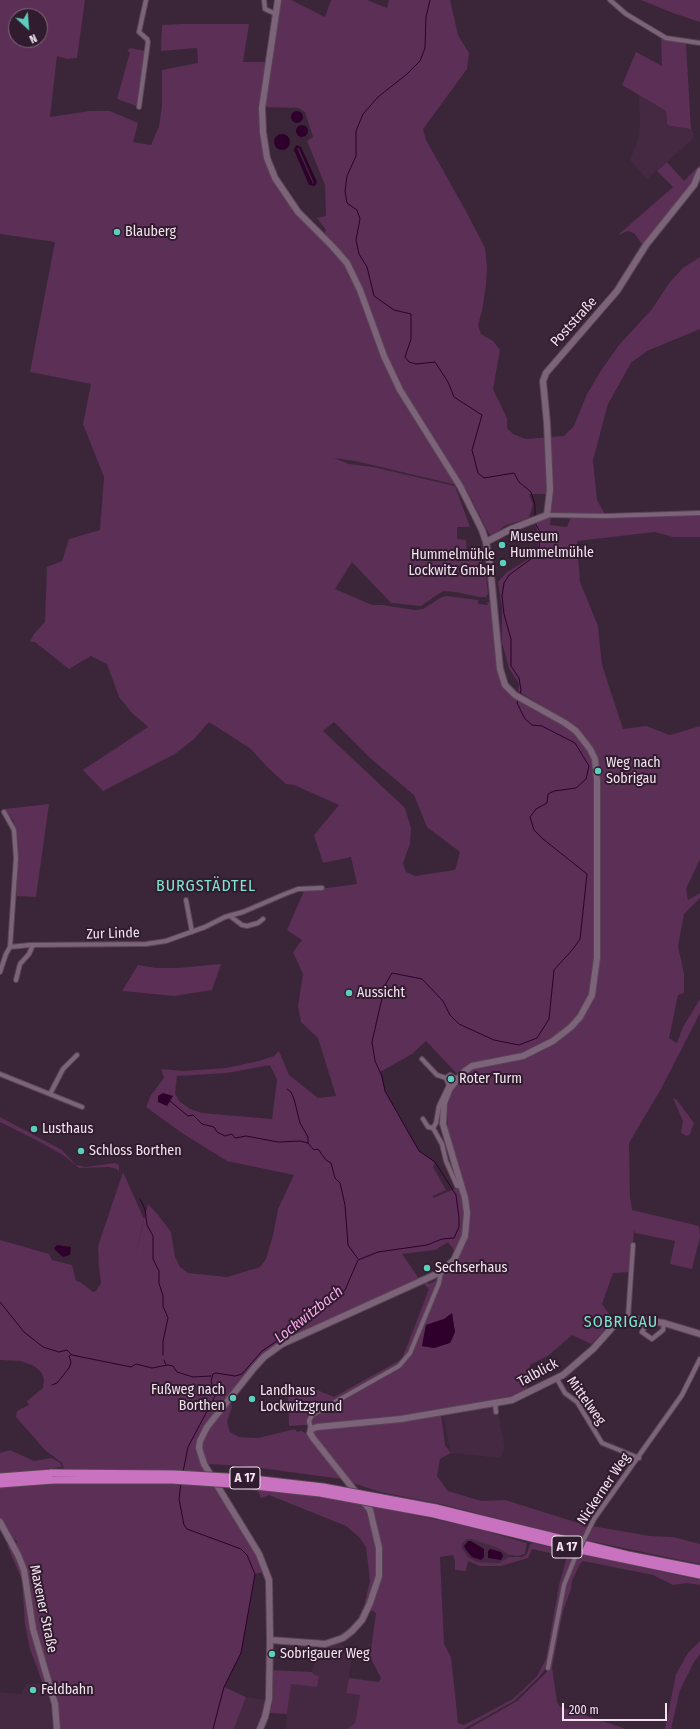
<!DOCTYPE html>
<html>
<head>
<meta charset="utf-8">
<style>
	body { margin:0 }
	#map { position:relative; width:700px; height:1729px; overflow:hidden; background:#3b2538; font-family:"Fira Sans Condensed",sans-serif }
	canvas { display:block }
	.north { position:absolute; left:8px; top:8px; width:40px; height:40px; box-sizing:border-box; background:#311b2e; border:1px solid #7e6b7b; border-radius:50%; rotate:154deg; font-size:11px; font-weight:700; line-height:16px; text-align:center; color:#f2e3ef }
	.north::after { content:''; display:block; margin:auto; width:14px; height:18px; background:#5bcebc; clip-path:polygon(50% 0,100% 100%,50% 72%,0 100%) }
	.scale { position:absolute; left:562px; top:1703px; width:105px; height:18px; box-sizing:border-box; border:2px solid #f2e3ef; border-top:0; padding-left:5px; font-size:12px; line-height:14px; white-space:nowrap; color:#f2e3ef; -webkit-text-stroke:3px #311b2e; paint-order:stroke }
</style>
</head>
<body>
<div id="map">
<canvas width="700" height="1729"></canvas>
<div class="north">N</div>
<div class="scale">200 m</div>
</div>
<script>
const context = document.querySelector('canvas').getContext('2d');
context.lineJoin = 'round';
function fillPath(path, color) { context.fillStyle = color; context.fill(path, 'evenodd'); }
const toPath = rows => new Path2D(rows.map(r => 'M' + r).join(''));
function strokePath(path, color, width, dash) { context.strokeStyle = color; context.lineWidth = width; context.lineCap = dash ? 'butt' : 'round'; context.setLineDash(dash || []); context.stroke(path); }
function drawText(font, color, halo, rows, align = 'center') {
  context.font = font + ' "Fira Sans Condensed",sans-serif'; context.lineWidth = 4; context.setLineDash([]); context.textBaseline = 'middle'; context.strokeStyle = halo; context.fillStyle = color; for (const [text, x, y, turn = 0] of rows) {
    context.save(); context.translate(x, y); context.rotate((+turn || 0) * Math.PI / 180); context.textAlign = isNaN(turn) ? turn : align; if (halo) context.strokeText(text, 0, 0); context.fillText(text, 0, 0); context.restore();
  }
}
fillPath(toPath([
	[639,95,666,111,667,124,670,126,691,129,694,134,693,139,647,179,630,160,639,136,640,121],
	[497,1406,505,1449,500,1458,451,1453,443,1416],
	[467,1539,471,1539,498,1548,509,1555,509,1557,499,1563,477,1562,468,1557,462,1548,462,1544],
	[339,1641,342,1645,353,1651,346,1693,360,1695,355,1723,347,1729,285,1729,291,1683,317,1687,312,1672,317,1646,326,1647],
	[48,1683,52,1699,50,1706,54,1707,56,1729,0,1729,0,1692,21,1694,26,1684],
	[246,1697,266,1700,263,1717,256,1729,234,1729]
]), '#452942');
fillPath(toPath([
	[0,0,85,0,77,58,67,59,57,56,50,117,90,111,110,111,138,123,133,142,151,145,159,126,162,107,162,70,198,63,197,48,161,51,162,25,181,24,249,24,243,62,268,62,260,113,260,130,264,158,274,179,286,199,297,214,323,237,326,230,317,218,326,216,325,185,307,141,313,137,305,112,298,108,265,107,281,0,291,0,325,17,331,0,367,0,387,8,389,0,450,0,458,35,469,53,467,69,423,129,426,140,467,213,485,248,487,267,486,285,482,311,478,325,481,334,493,341,500,350,493,389,507,418,507,428,513,434,526,439,564,436,574,426,587,394,602,369,619,345,652,309,670,282,683,268,700,257,700,329,647,351,631,363,608,404,593,460,597,500,606,516,700,513,700,537,673,537,655,532,577,541,580,582,598,626,602,665,623,729,646,726,670,735,700,726,700,859,686,889,688,900,700,893,700,898,684,914,678,946,684,974,684,993,678,995,669,1038,677,1043,683,1027,700,999,700,1013,661,1089,629,1143,630,1196,632,1210,699,1226,700,1237,692,1269,670,1264,675,1241,635,1233,634,1230,631,1272,613,1273,602,1304,614,1321,591,1344,572,1335,549,1355,530,1365,529,1382,525,1392,510,1397,385,1420,289,1426,288,1392,296,1388,312,1388,334,1397,402,1359,429,1289,423,1283,427,1282,429,1284,435,1281,438,1276,440,1276,440,1280,444,1273,456,1262,467,1237,470,1212,462,1181,448,1137,447,1107,452,1090,461,1078,426,1041,412,1054,380,1072,385,1091,419,1151,435,1162,433,1167,446,1190,433,1196,433,1198,459,1187,464,1201,465,1227,456,1253,448,1242,435,1250,402,1254,420,1280,280,1342,263,1356,208,1423,198,1440,197,1448,202,1463,251,1544,264,1572,255,1574,241,1653,224,1687,246,1697,234,1729,58,1729,59,1708,38,1640,26,1569,16,1544,17,1541,13,1539,0,1518,0,1488,53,1483,54,1484,67,1483,69,1485,62,1463,45,1450,16,1417,17,1411,29,1405,27,1401,43,1388,44,1379,41,1372,34,1366,21,1361,0,1360,0,1240,49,1254,52,1260,72,1265,76,1281,80,1282,93,1292,96,1291,101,1283,99,1268,98,1246,123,1172,144,1219,135,1257,148,1204,159,1216,171,1232,175,1257,180,1267,188,1273,227,1277,260,1267,266,1259,273,1235,278,1209,294,1175,227,1161,182,1133,146,1107,151,1095,164,1078,161,1069,183,1071,226,1068,259,1061,274,1056,279,1051,289,1075,318,1098,336,1096,318,1038,301,1022,298,1006,303,974,293,952,302,940,287,930,304,891,357,884,351,857,323,863,314,835,339,805,294,785,286,784,267,767,251,749,209,722,194,739,175,754,103,791,83,770,148,727,132,713,119,697,107,664,91,656,69,669,35,642,30,642,34,634,45,622,47,567,62,561,69,539,100,530,104,477,83,424,91,384,30,372,55,242,0,234],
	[16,16,40,16,40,40,16,40],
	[384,353,407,397,466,489,489,534,493,536,504,526,529,518,533,504,529,494,549,494,547,515,572,515,567,527,550,525,551,517,534,523,537,530,538,548,530,558,507,572,498,582,502,607,502,643,509,668,519,684,518,691,572,725,584,736,597,757,592,757,584,744,563,724,515,697,503,685,498,672,491,603,487,602,488,605,478,604,478,600,446,596,440,598,423,609,415,610,382,605,372,605,335,589,352,562,391,603,421,606,443,591,455,592,479,597,486,597,488,594,486,574,480,556,467,557,466,540,457,539,457,527,470,527,455,486,373,467,349,464,334,458,355,461,457,485,408,410,383,358],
	[334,722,371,759,414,795,427,827,460,852,455,870,415,876,406,872,403,863,410,844,411,828,405,808,323,731],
	[270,1065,277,1080,272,1119,202,1113,190,1109,179,1101,175,1093,177,1076,227,1073],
	[452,1314,455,1332,451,1342,434,1348,422,1346,426,1325,444,1319],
	[641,0,700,0,700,22,673,13],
	[661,38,686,44,691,129,670,126,667,124,666,111,622,85,636,52,662,66],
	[130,48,146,51,139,107,117,99,130,52,127,51],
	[667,162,684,181,700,165,700,171,694,185,639,257,642,244,634,233,628,231,618,235,673,187,657,171],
	[49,804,36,897,17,896,16,830,13,820,4,809],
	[221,964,212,990,174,996,122,991,138,965,156,968,178,968],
	[673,1098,676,1099,694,1123,690,1134,687,1136,681,1133,683,1121],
	[0,1117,62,1150,76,1165,86,1167,115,1163,119,1165,119,1172,117,1169,109,1167,79,1168,63,1155,38,1141,0,1122],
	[229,1402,232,1406,227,1422,230,1432,239,1437,258,1438,295,1429,297,1432,301,1431,308,1434,342,1479,245,1466,207,1464,201,1449,201,1443,208,1428],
	[441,1414,445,1445,451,1453,440,1459,437,1476,448,1491,481,1501,505,1500,588,1526,581,1540,441,1504,380,1492,347,1481,312,1433,314,1430,340,1426,388,1423],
	[10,1450,34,1461,52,1458,60,1463,62,1467,0,1474,0,1453],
	[255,1485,366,1502,376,1507,467,1526,527,1543,525,1554,518,1556,509,1555,498,1548,471,1539,467,1539,462,1544,462,1548,468,1557,477,1562,499,1563,509,1557,522,1557,527,1554,530,1544,533,1543,575,1553,565,1578,546,1668,539,1677,514,1701,464,1729,347,1729,355,1723,360,1695,346,1693,349,1678,379,1682,381,1678,370,1657,376,1613,367,1608,362,1619,342,1636,341,1633,345,1632,358,1619,364,1606,370,1581,366,1547,360,1538,346,1526,269,1495,261,1498],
	[532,1549,567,1557,559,1585,546,1659,537,1676,513,1699,464,1725,458,1723,451,1657,444,1644,440,1557,453,1555,455,1561,455,1570,466,1571,468,1561,480,1566,501,1566,528,1558],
	[592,1526,650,1536,673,1537,700,1544,700,1564,585,1540],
	[7,1545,11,1545,22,1570,48,1683,43,1684,30,1649,25,1625,22,1580],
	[579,1554,700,1580,700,1585,686,1583,673,1585,653,1575,583,1561,580,1564,572,1581,571,1589,563,1611,552,1667,557,1702,560,1707,626,1729,468,1729,517,1701,547,1672,567,1579],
	[700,1641,700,1654,694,1662,680,1690,671,1729,665,1729,676,1674,688,1653],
	[271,1670,312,1672,314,1675,319,1676,317,1687,291,1684,287,1714,269,1713,272,1706]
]), '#5b2f56');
fillPath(toPath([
	'291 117a6 6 0 1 1 12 0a6 6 0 1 1-12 0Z',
	'296 131a6 6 0 1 1 12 0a6 6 0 1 1-12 0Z',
	'274 142a8 8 0 1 1 16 0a8 8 0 1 1-16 0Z',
	[296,145,301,147,317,182,315,186,309,185,294,150],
	[297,148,299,148,314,183,313,184],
	[163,1093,173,1096,167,1106,158,1102,158,1096],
	[57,1245,71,1247,70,1255,63,1257,55,1250,54,1248],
	[452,1313,455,1332,450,1343,434,1348,422,1346,426,1325,444,1319],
	[468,1541,471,1541,484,1549,484,1557,481,1560,472,1557,466,1550,464,1546],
	[490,1549,501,1552,503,1556,501,1560,488,1558,488,1551]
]), '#2f002c');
strokePath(toPath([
	[430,0,426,17,425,48,420,61,407,74,378,97,363,114,356,131,356,156,347,176,345,191,347,203,357,210,360,219,356,240,359,254,367,267,374,296,394,310,411,314,411,339,405,357,409,362,416,364,435,362,448,382,454,397,482,415,472,450,478,473,484,478,514,473,519,482,531,492,535,505,535,516],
	[520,695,521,690,519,678,511,666,511,639,504,614,502,596,504,583,509,575,531,559,539,550,540,532,535,523],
	[287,1089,291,1092,294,1099,300,1123,308,1137,308,1143],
	[170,1101,188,1116,193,1115,202,1124,214,1127,217,1132,225,1136,232,1134,235,1138,246,1136,278,1142,300,1141,308,1143,314,1150,318,1149,326,1160,331,1163,335,1178,340,1183,345,1205,348,1245,358,1259],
	[140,1199,145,1209,147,1225,153,1236,153,1259,159,1271,159,1283,163,1296,163,1306,168,1318,163,1341,163,1355],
	[0,1302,24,1332,43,1347,59,1352,67,1350,72,1355,131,1367,136,1364,152,1368,168,1365,173,1366,177,1372,193,1377,211,1376],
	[164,1360,166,1365],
	[52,1385,57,1383,69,1368,71,1362,69,1356,71,1355],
	[183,1472,188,1447,215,1396,211,1381,213,1374,216,1373,235,1376,242,1374,262,1351,301,1325,345,1290,358,1260,378,1252,427,1245,442,1239,454,1238,459,1227,459,1218,456,1195,435,1162,419,1151,385,1091,382,1076,375,1061,372,1042,385,985,392,973,422,979,443,1001,450,1015,459,1024,494,1040,519,1045,537,1038,549,1019,554,970,573,949,580,939,587,874,543,839,534,830,530,817,536,809,547,803,548,794,554,791,576,788,586,779,589,766,575,743,542,726,532,725,525,719,517,703,518,700],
	[181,1483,179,1499,184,1525,187,1529,241,1549,247,1555,255,1574,241,1653,224,1687,213,1729]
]), '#2f002c', 1);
const street = toPath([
	[264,0,265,9,276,14],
	[610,0,626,14,666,38,700,43],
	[139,107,148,42,147,39,139,32,146,0],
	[547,515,606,516,700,513],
	[186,900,192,932],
	[230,916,242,925,247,926,258,923,263,919],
	[10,947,30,945,146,944,166,941,205,927,225,917,243,912,285,894,298,889,322,888],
	[0,972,6,954,10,947,16,858,14,830,4,812],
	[16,980,20,964,29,954,33,945],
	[422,1059,437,1075,446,1078],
	[0,1074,82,1107],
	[457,1079,450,1075,446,1078,449,1085,439,1106,436,1123,433,1128,442,1144,446,1161,457,1186,461,1185],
	[50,1094,63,1069,77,1055],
	[423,1119,428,1127,433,1128],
	[628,1318,633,1245],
	[648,1321,642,1332,652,1339,663,1330,664,1323],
	[557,1379,565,1393,577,1402,602,1443,639,1458],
	[495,1402,496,1412],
	[311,1429,309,1421,312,1415,399,1366,410,1353,439,1283,441,1272],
	[588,1531,594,1519,682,1395,700,1359],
	[548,1668,564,1585,574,1560]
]);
const secondary = toPath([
	[486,542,511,529,547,515,550,490,547,423,543,381,546,373,617,291,646,245,694,185,700,171],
	[0,1522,18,1555,24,1570,33,1629,55,1704,57,1729],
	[270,1640,325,1644,343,1638,352,1631,362,1620,370,1603,379,1576,379,1548,370,1510,313,1438,310,1433,311,1429,317,1427,401,1419,512,1400,563,1375,593,1349,618,1321,628,1318,664,1323,700,1334],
	[260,1729,265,1717,269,1699,270,1640,269,1580,259,1554,204,1464,199,1448,200,1441,207,1427,254,1368,264,1357,282,1344,441,1272,454,1260,465,1236,467,1213,465,1198,443,1124,444,1103,450,1088,465,1071,472,1066,523,1056,553,1041,571,1027,580,1017,592,995,597,958,597,780,595,759,590,749,576,731,565,723,515,695,505,685,500,669,490,565,486,542,482,530,460,486,400,390,384,356,360,290,347,263,332,246,298,212,275,178,267,158,263,132,262,108,278,0]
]);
const highway = toPath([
	[0,1477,52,1473],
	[0,1484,53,1480],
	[436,1508,628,1555,700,1569],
	[434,1514,585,1551,700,1575]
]);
strokePath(street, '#584555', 6);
strokePath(secondary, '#584555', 8);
strokePath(highway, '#584555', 9);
strokePath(street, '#7d6379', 4);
strokePath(secondary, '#7d6379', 6);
strokePath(highway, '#c972bf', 7);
const streetBridge = toPath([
	[574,1560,588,1531]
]);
const highwayBridge = toPath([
	[52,1473,174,1474,244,1478,323,1487,436,1508],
	[53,1480,172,1480,246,1485,320,1493,434,1514]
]);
strokePath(streetBridge, '#584555', 6, []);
strokePath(highwayBridge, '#584555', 9, []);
strokePath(streetBridge, '#7d6379', 4);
strokePath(highwayBridge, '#c972bf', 7);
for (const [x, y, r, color] of [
	[117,232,4,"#5bcebc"],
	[502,545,4,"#5bcebc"],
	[503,563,4,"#5bcebc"],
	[598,771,4,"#5bcebc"],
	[349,993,4,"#5bcebc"],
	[451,1079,4,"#5bcebc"],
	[34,1129,4,"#5bcebc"],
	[81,1151,4,"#5bcebc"],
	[427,1268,4,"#5bcebc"],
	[233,1398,4,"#5bcebc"],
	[252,1399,4,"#5bcebc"],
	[272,1654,4,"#5bcebc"],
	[33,1690,4,"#5bcebc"]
]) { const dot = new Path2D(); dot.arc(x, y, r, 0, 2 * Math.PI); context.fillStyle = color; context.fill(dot); strokePath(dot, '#311b2e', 1.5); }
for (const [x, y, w] of [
	[245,1478,30],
	[567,1547,30]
]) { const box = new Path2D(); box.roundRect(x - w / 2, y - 11, w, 22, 3); context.fillStyle = '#311b2e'; context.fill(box); strokePath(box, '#f2e3ef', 1); }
drawText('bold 13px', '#f2e3ef', null, [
	["A 17",245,1478],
	["A 17",567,1547]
]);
drawText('14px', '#f2e3ef', '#311b2e', [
	["Blauberg",125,232],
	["Museum",510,537],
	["Hummelmühle",510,553],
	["Hummelmühle",495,555,"right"],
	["Lockwitz GmbH",495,571,"right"],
	["Weg nach",606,763],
	["Sobrigau",606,779],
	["Aussicht",357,993],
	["Roter Turm",459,1079],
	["Lusthaus",42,1129],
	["Schloss Borthen",89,1151],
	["Sechserhaus",435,1268],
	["Fußweg nach",225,1390,"right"],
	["Borthen",225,1406,"right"],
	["Landhaus",260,1391],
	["Lockwitzgrund",260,1407],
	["Sobrigauer Weg",280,1654],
	["Feldbahn",41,1690]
], 'left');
drawText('14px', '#f2e3ef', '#311b2e', [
	["Poststraße",574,322,-48],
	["Zur Linde",113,934,-2],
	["Talblick",538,1373,-28],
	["Mittelweg",586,1401,54],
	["Nickerner Weg",604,1489,-56],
	["Maxener Straße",43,1609,78]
]);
drawText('italic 15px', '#f6a8eb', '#311b2e', [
	["Lockwitzbach",309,1315,-38]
]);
context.letterSpacing = '1px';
drawText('16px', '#7de4d2', '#311b2e', [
	["BURGSTÄDTEL",206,887],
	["SOBRIGAU",621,1323]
]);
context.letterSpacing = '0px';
</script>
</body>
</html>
